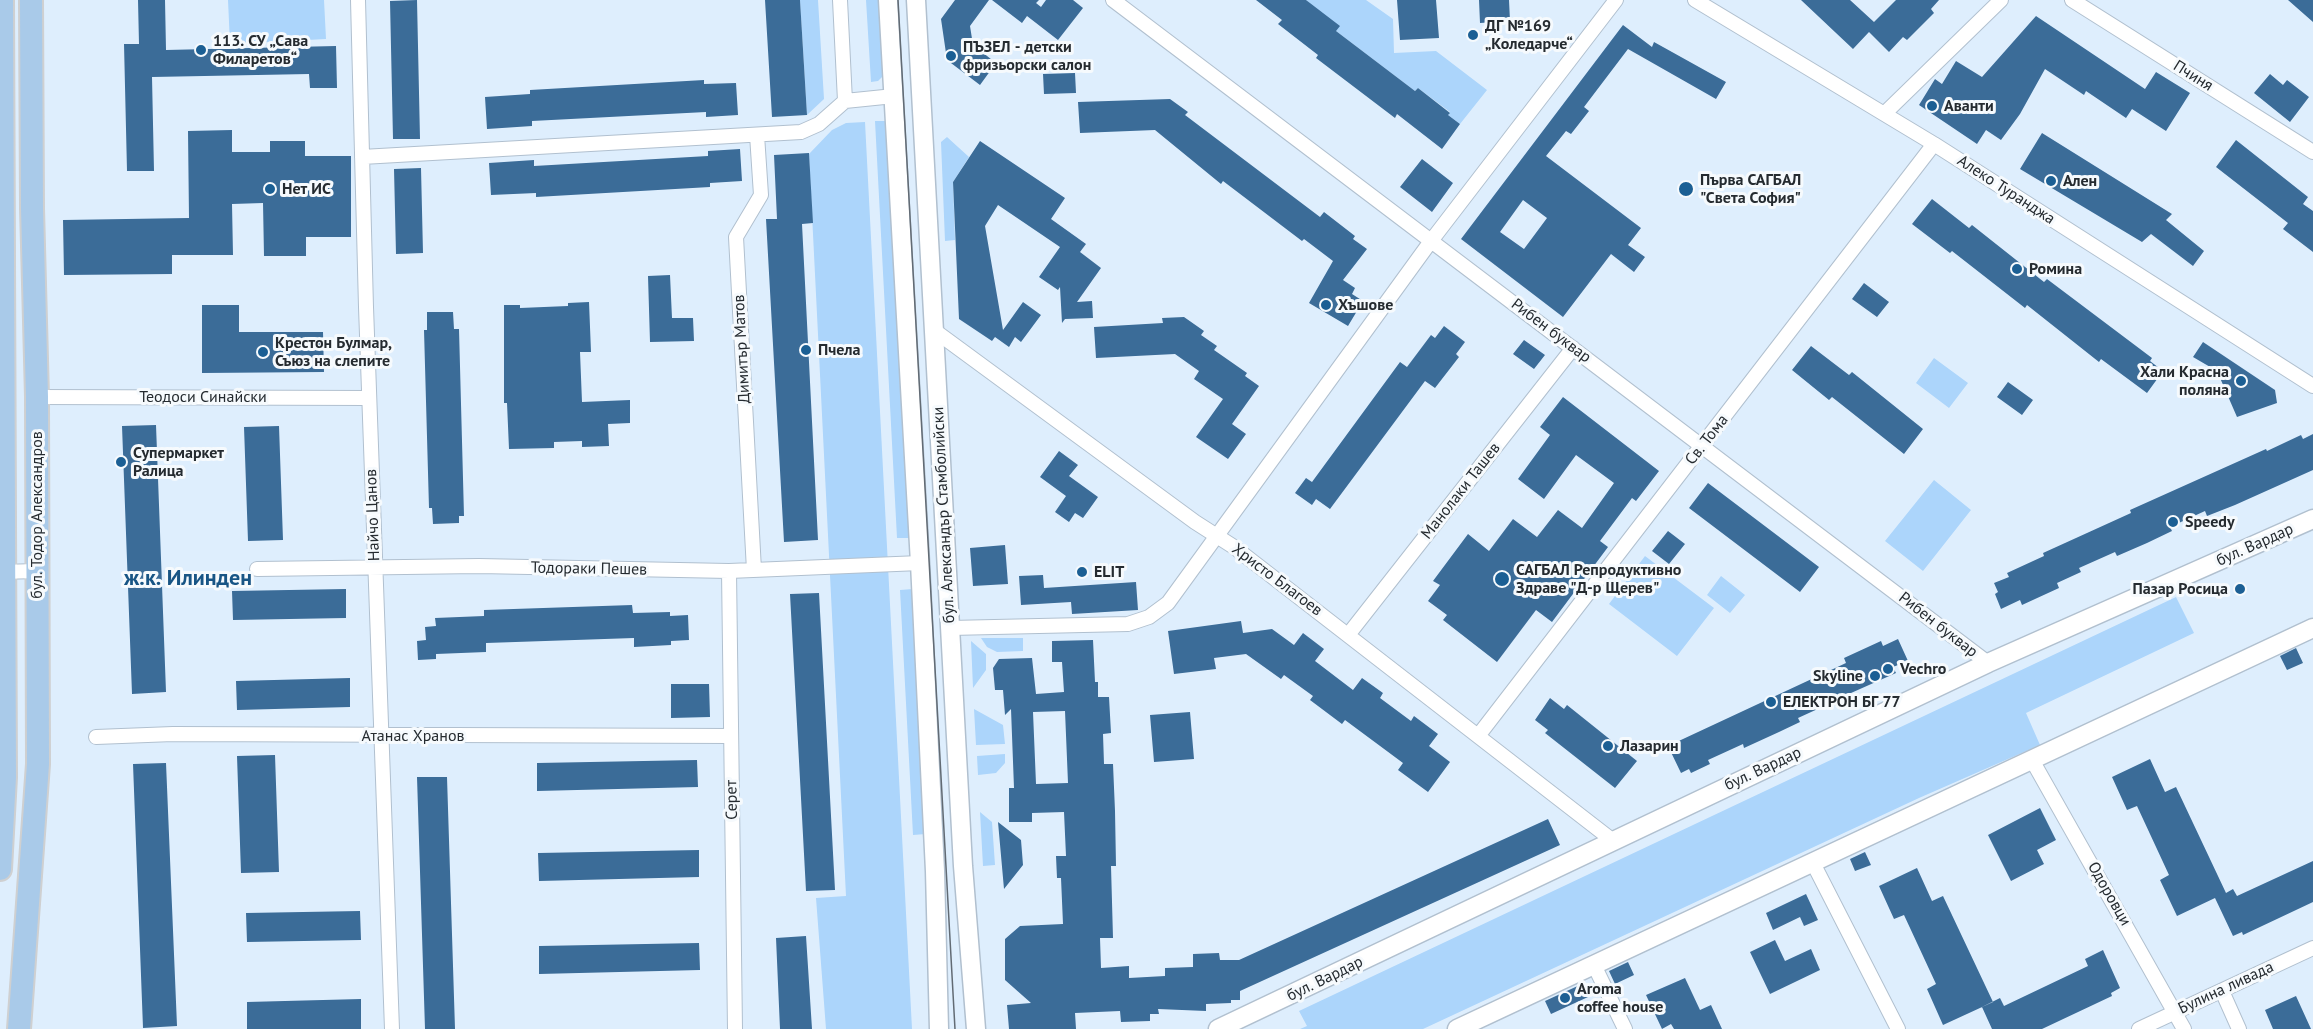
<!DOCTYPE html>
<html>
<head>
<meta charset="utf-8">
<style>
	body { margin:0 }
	canvas { display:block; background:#deeefd }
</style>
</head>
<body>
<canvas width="2313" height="1029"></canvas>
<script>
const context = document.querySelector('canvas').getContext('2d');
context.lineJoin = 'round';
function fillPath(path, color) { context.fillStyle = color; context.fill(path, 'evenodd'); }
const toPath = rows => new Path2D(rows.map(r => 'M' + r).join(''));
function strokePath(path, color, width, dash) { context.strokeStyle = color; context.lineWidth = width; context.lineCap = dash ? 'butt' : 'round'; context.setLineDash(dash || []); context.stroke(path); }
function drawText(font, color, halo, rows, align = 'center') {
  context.font = font + ' "PT Sans",sans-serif'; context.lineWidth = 6; context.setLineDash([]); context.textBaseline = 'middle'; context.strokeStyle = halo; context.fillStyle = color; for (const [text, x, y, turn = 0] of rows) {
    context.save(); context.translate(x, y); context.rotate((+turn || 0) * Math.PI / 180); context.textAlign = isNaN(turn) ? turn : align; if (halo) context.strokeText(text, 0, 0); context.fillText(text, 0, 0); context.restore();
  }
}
fillPath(toPath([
	[228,0,324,0,326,39,230,44],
	[800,0,818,0,824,99,807,115],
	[866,0,880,0,884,75,878,81,871,82],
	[1306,0,1366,0,1393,19,1394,53,1436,51,1487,90,1460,124,1448,115,1450,112,1418,88,1415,91,1336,31],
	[875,121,889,121,910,538,897,538],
	[865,122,912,1029,826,1029,816,898,846,896,809,154,832,130,846,123],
	[947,137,969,157,953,182,955,240,945,241,941,142],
	[1934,358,1968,383,1949,408,1916,383],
	[1934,480,1971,510,1923,571,1885,541],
	[1645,556,1714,608,1677,656,1609,604],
	[1721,576,1745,595,1730,613,1707,595],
	[913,589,926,834,913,835,900,590],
	[2176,597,2194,633,2026,713,2040,745,1919,798,1423,1029,1300,1029,1307,1026,1299,1011],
	[981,638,1023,638,1023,651,997,652,987,647],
	[971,641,986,654,986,670,973,688],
	[974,709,1003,725,1005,744,976,745],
	[1005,754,1005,763,996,773,978,775,977,756],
	[980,812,992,822,995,865,983,866]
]), '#acd5fb');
fillPath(toPath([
	[138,0,165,0,166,50,336,46,337,88,310,88,309,74,152,77,154,171,127,171,124,44,139,44],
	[417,0,420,139,393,139,390,1],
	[765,0,800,0,807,115,772,117],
	[955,0,989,0,970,26,973,45,996,63,980,85,947,60,941,19],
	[992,0,1039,0,1036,3,1041,7,1046,0,1073,0,1083,8,1058,40,1027,16,1022,23],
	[1256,0,1306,0,1340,26,1336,31,1415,91,1418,88,1450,113,1448,115,1460,124,1442,149,1397,114,1395,118,1316,58,1318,55,1278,24,1282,20],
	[1397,0,1436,0,1439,38,1400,40],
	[1479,0,1509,0,1510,21,1480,23],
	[1801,0,1850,0,1874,22,1896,0,1939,0,1931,9,1934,13,1907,40,1903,37,1889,52,1869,32,1853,49],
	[2288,0,2313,0,2313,22],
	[2036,16,2145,89,2156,72,2190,93,2166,131,2132,109,2126,118,2086,91,2084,95,2045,69,2020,114,2001,140,1986,130,1977,144,1919,105,1935,79,1942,84,1956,61,1982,77],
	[1623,25,1652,47,1654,42,1726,82,1716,99,1628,49,1584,107,1589,111,1571,134,1566,131,1546,156,1641,228,1628,245,1645,257,1634,272,1611,254,1563,317,1461,239],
	[1523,200,1547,218,1524,249,1500,232],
	[1075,73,1076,93,1044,94,1043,74],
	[2270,74,2283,85,2287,80,2309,97,2290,122,2254,93],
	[704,80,704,84,736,83,738,115,706,117,706,112,532,121,532,126,487,129,485,97,530,94,530,90],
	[1170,99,1188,112,1185,115,1320,217,1324,212,1355,236,1353,239,1367,249,1343,280,1355,288,1352,294,1363,301,1348,326,1309,303,1333,261,1304,239,1302,241,1223,181,1221,184,1155,130,1080,133,1078,102],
	[232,130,232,152,270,152,270,141,305,141,305,156,351,156,351,237,306,237,306,256,264,256,263,203,232,204,233,255,172,255,172,274,64,275,63,220,189,218,188,131],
	[2042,133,2172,214,2166,220,2204,251,2193,266,2151,234,2142,242,2020,169],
	[2236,140,2308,197,2303,204,2313,211,2313,252,2283,229,2288,223,2216,167],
	[980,141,1065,198,1051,219,1086,244,1080,252,1101,268,1077,302,1092,301,1093,318,1065,319,1062,323,1060,287,1058,290,1039,277,1060,247,998,205,985,226,1003,330,1023,302,1041,315,1021,342,1015,337,1009,347,995,337,992,341,959,319,953,182],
	[740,149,742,181,710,183,710,187,536,197,536,193,491,195,489,163,534,160,534,166,708,156,708,151],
	[809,153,813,223,802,224,818,540,784,542,766,219,777,219,774,155],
	[1422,159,1453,183,1432,212,1400,187],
	[421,168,423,253,396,254,394,169],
	[1932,199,1969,228,1972,225,2044,282,2047,279,2152,358,2150,361,2163,371,2147,393,2101,359,2099,362,2027,305,2025,308,1952,251,1950,253,1912,224],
	[670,275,672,318,693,318,694,341,650,342,648,276],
	[1864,283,1889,302,1877,317,1852,299],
	[589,302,591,352,580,352,582,402,630,400,630,423,608,424,609,446,582,447,582,441,554,442,554,448,509,449,507,403,504,403,504,305,520,305,520,308,568,306,568,303],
	[202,305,239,305,239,332,323,332,324,372,202,373],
	[427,312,453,312,454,329,459,329,464,516,459,516,459,523,433,524,432,508,429,508,424,330,427,330],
	[1184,317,1204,331,1201,335,1217,346,1214,350,1247,373,1245,376,1259,386,1232,424,1246,434,1228,459,1196,437,1223,399,1194,379,1199,371,1175,354,1096,358,1094,327,1163,323,1162,318],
	[1444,326,1465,342,1456,354,1459,357,1435,388,1425,381,1330,509,1316,499,1312,505,1295,493,1306,478,1312,482,1400,362,1407,367,1431,335,1435,338],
	[1524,340,1545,355,1534,369,1513,354],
	[2203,342,2275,390,2277,403,2237,417,2217,371,2193,357],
	[1811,346,1849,375,1852,372,1923,429,1904,454,1832,397,1829,400,1792,370],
	[2008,382,2033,400,2022,415,1997,397],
	[1563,397,1659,471,1636,501,1632,498,1600,541,1608,547,1552,622,1536,610,1497,662,1443,620,1447,615,1428,601,1440,585,1433,581,1468,534,1489,551,1513,519,1537,537,1558,510,1582,528,1614,483,1576,455,1544,499,1518,479,1550,435,1540,427],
	[156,425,166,692,132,694,122,426],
	[279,426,283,540,248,541,244,427],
	[2313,434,2313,470,2235,505,2207,516,2205,511,2170,527,2172,531,2147,543,2117,556,2115,552,2079,568,2081,572,2057,583,2059,588,2022,605,2020,600,2001,609,1995,594,1998,592,1994,583,2009,577,2007,573,2044,556,2043,553,2131,513,2130,510,2266,449,2267,451,2301,435,2303,439],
	[1059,451,1078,465,1069,476,1098,497,1083,518,1075,513,1069,522,1055,512,1066,496,1040,477],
	[1708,483,1819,567,1800,592,1689,508],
	[1668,531,1685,544,1669,564,1652,551],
	[1005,545,1008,584,973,586,970,548],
	[1043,575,1044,588,1136,582,1138,610,1072,614,1071,602,1021,605,1019,576],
	[346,589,346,618,233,620,232,591],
	[819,593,835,890,806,891,790,594],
	[632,605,633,613,670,612,670,616,688,615,689,640,671,641,671,645,634,647,634,638,486,643,486,652,436,654,436,659,418,660,417,641,426,640,425,627,436,626,435,618,484,616,484,610],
	[1241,621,1243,633,1272,629,1294,645,1303,633,1324,649,1315,661,1353,690,1362,678,1383,693,1380,698,1411,721,1414,716,1438,734,1429,746,1450,762,1428,792,1398,770,1403,763,1345,720,1342,724,1310,700,1313,696,1284,675,1281,679,1246,654,1214,658,1216,669,1174,674,1168,631],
	[1898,639,1908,661,1893,667,1896,673,1851,693,1853,697,1835,706,1833,702,1798,718,1800,722,1779,732,1744,748,1743,744,1708,760,1710,764,1691,773,1689,769,1681,773,1668,746,1846,663,1844,658,1881,641,1883,646],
	[1093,640,1095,682,1098,682,1098,697,1109,697,1111,733,1103,734,1104,764,1113,764,1115,811,1116,866,1111,866,1113,938,1100,938,1101,968,1129,966,1129,978,1165,976,1165,968,1193,967,1193,954,1219,953,1220,960,1239,960,1548,819,1560,845,1240,991,1240,1000,1231,1000,1231,1003,1206,1004,1206,1011,1158,1009,1159,1014,1150,1014,1150,1021,1121,1022,1120,1011,1075,1013,1076,1029,1009,1029,1007,1005,1031,1003,1005,980,1005,939,1020,926,1063,924,1061,878,1057,878,1056,856,1066,856,1064,812,1032,813,1032,822,1009,822,1009,788,1014,788,1011,709,1005,715,1003,690,995,690,993,668,999,659,1032,658,1036,694,1064,692,1062,662,1052,662,1052,641],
	[1065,711,1068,783,1036,784,1033,712],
	[2296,648,2303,663,2287,670,2280,656],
	[350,678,350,707,237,710,236,681],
	[671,684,709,684,710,717,671,718],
	[1550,698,1564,709,1567,705,1637,761,1615,788,1545,733,1548,730,1535,720],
	[1190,712,1194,759,1154,762,1150,715],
	[275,755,279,872,241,873,237,756],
	[2150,759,2165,792,2176,787,2226,893,2233,889,2237,896,2313,861,2313,902,2243,935,2242,932,2233,936,2215,898,2177,916,2160,880,2169,875,2137,806,2127,810,2112,777],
	[697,760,698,787,537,791,537,763],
	[166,763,177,1026,143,1028,133,764],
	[417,777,447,777,455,1029,425,1029],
	[2040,808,2056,840,2037,850,2044,864,2011,881,1988,835],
	[998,822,1021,840,1023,865,1004,889],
	[699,850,699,877,539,881,538,853],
	[1865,852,1871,865,1855,871,1850,859],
	[1917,868,1932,901,1943,896,1993,1002,1943,1025,1927,989,1936,984,1904,915,1894,919,1879,886],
	[1806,894,1818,920,1804,926,1800,917,1773,930,1766,913],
	[360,911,361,940,247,942,246,913],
	[806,936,812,1029,780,1029,776,938],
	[1775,940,1785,961,1811,949,1820,970,1770,994,1750,952],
	[699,943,700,970,539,974,539,946],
	[2103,950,2120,988,2111,993,2112,996,2042,1029,1992,1029,1982,1007,2000,998,2004,1006,2088,966,2085,959],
	[1628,962,1634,975,1615,984,1609,971],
	[1685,978,1700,1010,1711,1005,1722,1029,1674,1029,1671,1024,1662,1029,1646,995],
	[1582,984,1588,997,1551,1014,1545,1001],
	[2296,996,2311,1029,2273,1029,2265,1010],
	[361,999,361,1029,247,1029,247,1002]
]), '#3b6c98');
const minor = toPath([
	[358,0,366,307,392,1029],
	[840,0,845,101],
	[1113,0,1988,663],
	[1695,0,1934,144,2313,386],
	[2072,0,2313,152],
	[1885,113,2001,0],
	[362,157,801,132,819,124,845,101,894,96],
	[935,331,1195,522,1234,547,1612,840],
	[37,397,369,398],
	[257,569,479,566,729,571,920,563],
	[754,570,736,237,761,195,757,135],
	[729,571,735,1029],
	[0,572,37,571],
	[950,628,1128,624,1149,617,1168,603,1431,241,1616,0],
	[1348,635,1573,348],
	[1478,736,1934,144],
	[96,737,173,734,731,736],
	[2032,760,2184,1029],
	[1813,863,1898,1029],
	[1594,965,1625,1029],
	[2222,991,2239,1029],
	[2139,1029,2313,948]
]);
const tertiary = toPath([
	[888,0,920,563,935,871,939,1029],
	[916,0,963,866,976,1029],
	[1218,1029,1988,663,2313,519],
	[1457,1029,2313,628]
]);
const primary = toPath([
	[0,869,5,777,2,0],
	[19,1029,38,764,37,397,32,208,31,0]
]);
strokePath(minor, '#b1c0cf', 16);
strokePath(tertiary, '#b1c0cf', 21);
strokePath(primary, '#cfd0d1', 26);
strokePath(minor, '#fff', 14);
strokePath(tertiary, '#fff', 18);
strokePath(primary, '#a9cae9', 22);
strokePath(toPath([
	[898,0,955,1029]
]), '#626b74', 1.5);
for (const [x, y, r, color] of [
	[1473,35,6,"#1b5f94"],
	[201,50,6,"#1b5f94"],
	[951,56,6,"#1b5f94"],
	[1932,106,6,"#1b5f94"],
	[2051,181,6,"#1b5f94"],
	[270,189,6,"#1b5f94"],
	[1686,189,8,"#1b5f94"],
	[2017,269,6,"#1b5f94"],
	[1326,305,6,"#1b5f94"],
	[806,350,6,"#1b5f94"],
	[263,352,6,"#1b5f94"],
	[2241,381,6,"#1b5f94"],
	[121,462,6,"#1b5f94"],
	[2173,522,6,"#1b5f94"],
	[1082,572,6,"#1b5f94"],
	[1502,579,8,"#1b5f94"],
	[2240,589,6,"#1b5f94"],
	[1888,669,6,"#1b5f94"],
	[1875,676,6,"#1b5f94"],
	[1771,702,6,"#1b5f94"],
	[1608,746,6,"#1b5f94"],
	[1565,998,6,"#1b5f94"]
]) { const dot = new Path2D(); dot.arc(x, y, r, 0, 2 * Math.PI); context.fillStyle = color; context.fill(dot); strokePath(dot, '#f6fafd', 2); }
drawText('bold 16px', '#252b30', '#f6fafd', [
	["ДГ №169",1485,26],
	["„Коледарче“",1485,44],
	["113. СУ „Сава",213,41],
	["Филаретов“",213,59],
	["ПЪЗЕЛ - детски",963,47],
	["фризьорски салон",963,65],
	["Аванти",1944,106],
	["Първа САГБАЛ",1700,180],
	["\"Света София\"",1700,198],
	["Ален",2063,181],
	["Нет ИС",282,189],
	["Ромина",2029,269],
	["Хъшове",1338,305],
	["Крестон Булмар,",275,343],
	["Съюз на слепите",275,361],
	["Пчела",818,350],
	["Хали Красна",2229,372,"right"],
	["поляна",2229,390,"right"],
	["Супермаркет",133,453],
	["Ралица",133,471],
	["Speedy",2185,522],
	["САГБАЛ Репродуктивно",1516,570],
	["Здраве \"Д-р Щерев\"",1516,588],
	["ELIT",1094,572],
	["Пазар Росица",2228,589,"right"],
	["Vechro",1900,669],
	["Skyline",1863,676,"right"],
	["ЕЛЕКТРОН БГ 77",1783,702],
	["Лазарин",1620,746],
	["Aroma",1577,989],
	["coffee house",1577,1007]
], 'left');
drawText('16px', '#252b30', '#f6fafd', [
	["Пчиня",2193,76,32],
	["Алеко Туранджа",2006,190,33],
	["Рибен буквар",1551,331,37],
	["Димитър Матов",742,349,-93],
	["Теодоси Синайски",203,397],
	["Св. Тома",1707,440,-52],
	["Манолаки Ташев",1461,491,-52],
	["бул. Тодор Александров",37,515,-90],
	["Найчо Цанов",373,515,-92],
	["бул. Александър Стамболийски",944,515,-93],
	["бул. Вардар",2255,545,-24],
	["Тодораки Пешев",589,569,1],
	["Христо Благоев",1277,580,37],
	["Рибен буквар",1938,625,38],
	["Атанас Хранов",413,736],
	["бул. Вардар",1763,769,-25],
	["Серет",732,800,-91],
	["Одоровци",2109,894,60],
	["бул. Вардар",1325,979,-26],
	["Булина ливада",2226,988,-25]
]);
drawText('bold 22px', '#185585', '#f6fafd', [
	["ж.к. Илинден",188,579]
]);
</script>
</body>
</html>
